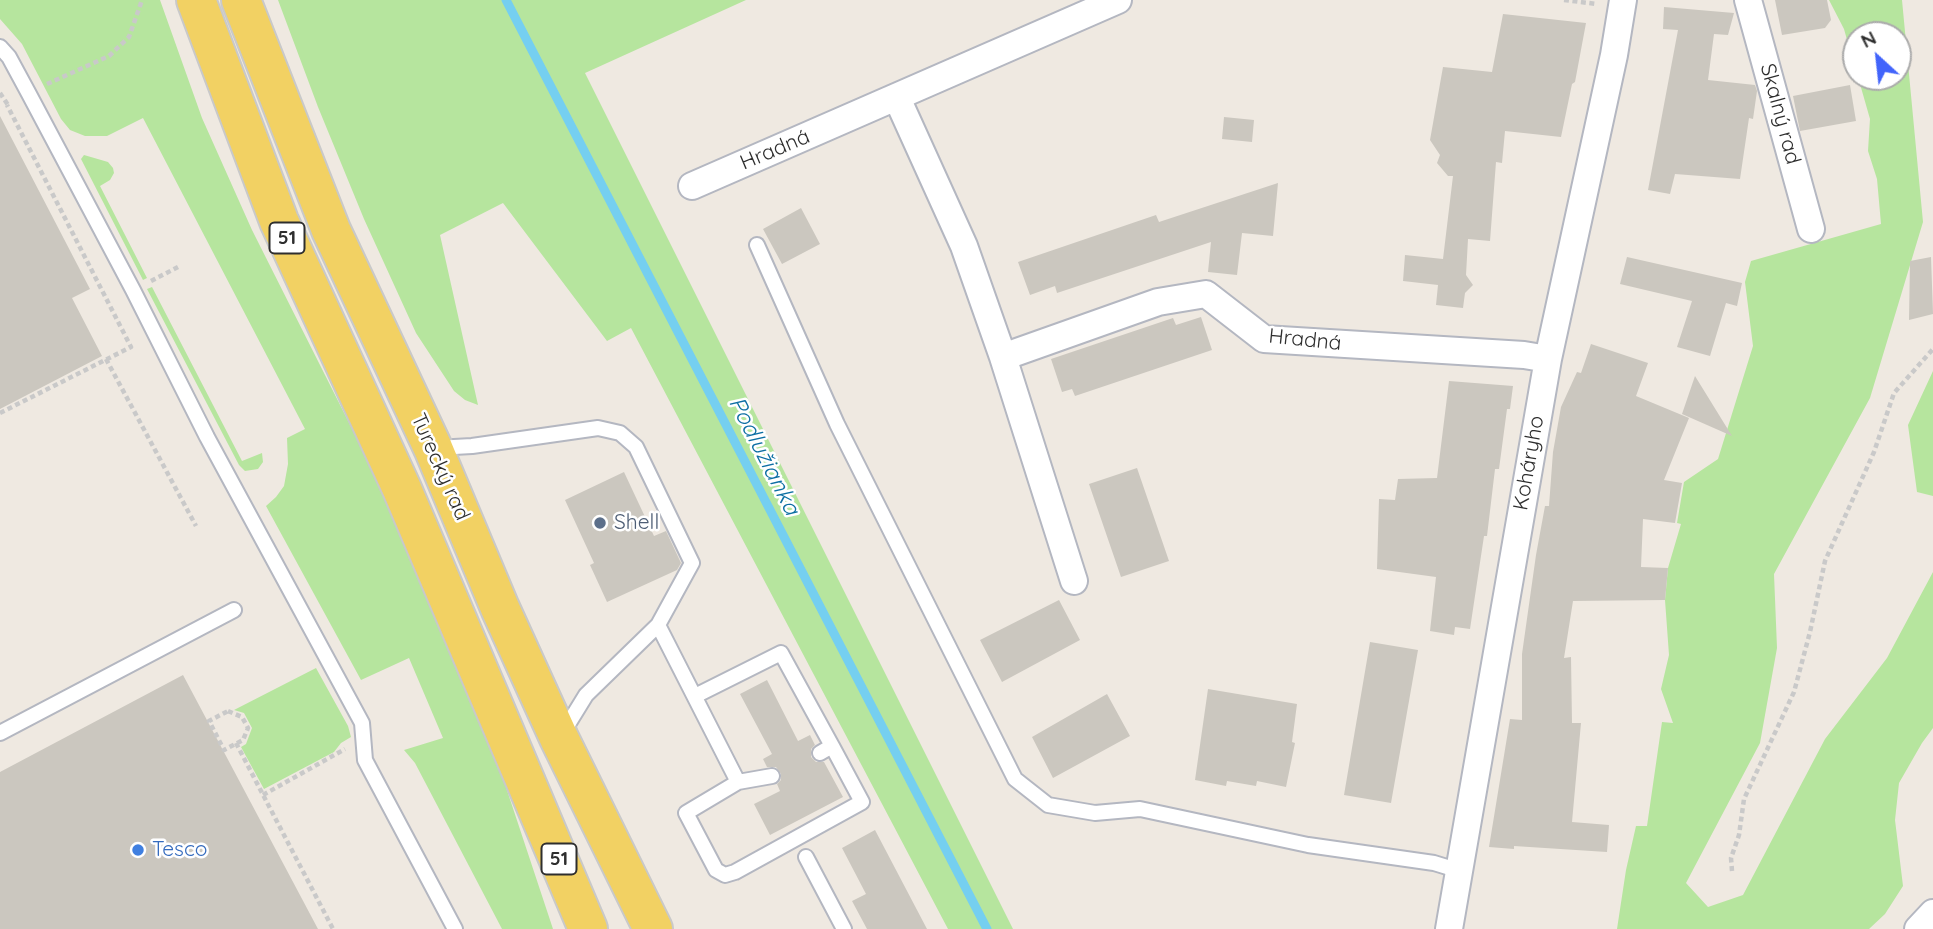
<!DOCTYPE html>
<html>
<head>
<meta charset="utf-8">
<style>
	body { margin:0 }
	#map { position:relative; width:1933px; height:929px; overflow:hidden; background:#efe9e1; font-family:Quicksand,sans-serif }
	canvas { display:block }
	.north { position:absolute; left:1842px; top:21px; width:70px; height:70px; box-sizing:border-box; background:#fff; border:2px solid #ababab; border-radius:50%; rotate:333deg; font-size:19px; font-weight:700; line-height:28px; text-align:center; color:#2e2e2e }
	.north::after { content:''; display:block; margin:auto; width:24px; height:32px; background:#4264fb; clip-path:polygon(50% 0,100% 100%,50% 72%,0 100%) }
</style>
</head>
<body>
<div id="map">
<canvas width="1933" height="929"></canvas>
<div class="north">N</div>
</div>
<script>
const context = document.querySelector('canvas').getContext('2d');
context.lineJoin = 'round';
function fillPath(path, color) { context.fillStyle = color; context.fill(path, 'evenodd'); }
const toPath = rows => new Path2D(rows.map(r => 'M' + r).join(''));
function strokePath(path, color, width, dash) { context.strokeStyle = color; context.lineWidth = width; context.lineCap = dash ? 'butt' : 'round'; context.setLineDash(dash || []); context.stroke(path); }
function drawText(font, color, halo, rows, align = 'center') {
  context.font = font + ' Quicksand,sans-serif'; context.lineWidth = 5; context.setLineDash([]); context.textBaseline = 'middle'; context.strokeStyle = halo; context.fillStyle = color; for (const [text, x, y, turn = 0] of rows) {
    context.save(); context.translate(x, y); context.rotate((+turn || 0) * Math.PI / 180); context.textAlign = isNaN(turn) ? turn : align; if (halo) context.strokeText(text, 0, 0); context.fillText(text, 0, 0); context.restore();
  }
}
fillPath(toPath([
	[0,0,160,0,202,118,252,230,397,518,496,757,553,929,502,929,415,763,404,750,443,738,409,658,361,680,266,506,276,497,284,486,288,464,287,438,305,429,143,118,107,136,85,136,70,130,61,119,22,44,0,19],
	[278,0,746,0,585,73,1013,929,948,929,631,328,607,341,503,203,440,235,478,405,465,400,454,391,416,333,364,219,318,107],
	[1829,0,1902,0,1923,222,1870,398,1774,574,1777,648,1760,743,1686,883,1708,907,1743,895,1825,739,1887,658,1933,572,1933,728,1922,743,1899,783,1895,820,1903,886,1885,914,1869,929,1617,929,1626,870,1636,826,1647,826,1662,722,1673,723,1661,689,1669,655,1665,600,1668,568,1681,524,1677,523,1684,482,1718,459,1753,346,1745,282,1751,261,1881,224,1877,179,1868,151,1870,119,1858,77,1898,77,1898,35,1856,35,1856,72,1844,29],
	[84,155,108,162,113,168,114,173,110,180,100,186,147,278,143,280,81,159],
	[152,287,242,461,262,453,263,462,258,469,245,471,239,465,147,289],
	[1933,371,1933,496,1917,492,1908,425],
	[316,668,348,726,351,737,341,743,334,752,264,789,241,747,246,744,252,728,244,713,234,710]
]), '#b6e59e');
strokePath(toPath([
	[506,0,987,929]
]), '#75cff0', 9);
fillPath(toPath([
	[1775,0,1827,0,1831,20,1825,28,1782,35],
	[1664,7,1734,13,1728,35,1714,34,1708,80,1755,85,1757,91,1753,119,1749,118,1740,179,1675,174,1670,194,1648,190,1678,30,1663,29],
	[1503,14,1586,23,1575,82,1572,84,1561,137,1505,131,1502,163,1496,162,1490,241,1468,239,1466,275,1473,285,1465,293,1463,308,1436,305,1438,285,1403,281,1405,255,1443,259,1453,176,1448,176,1437,163,1440,155,1430,140,1443,67,1492,72],
	[1850,85,1856,121,1800,131,1793,96],
	[0,116,90,289,72,298,102,356,0,409],
	[1224,117,1254,120,1252,142,1222,139],
	[1278,183,1273,236,1242,233,1237,275,1208,272,1211,242,1057,293,1055,286,1030,295,1018,262,1156,215,1159,222],
	[801,208,820,244,782,264,763,229],
	[1627,257,1742,283,1737,306,1726,303,1710,356,1677,347,1692,301,1620,284],
	[1931,257,1933,314,1909,320,1910,261],
	[1201,317,1212,350,1075,396,1072,389,1062,392,1051,359,1173,318,1176,325],
	[1591,344,1648,363,1636,396,1689,418,1664,480,1682,483,1675,523,1643,519,1641,567,1668,568,1665,600,1573,601,1564,658,1571,657,1572,723,1581,723,1572,822,1609,825,1607,852,1514,846,1514,849,1489,847,1510,719,1522,720,1522,654,1536,555,1545,506,1549,506,1553,452,1561,407,1577,372,1581,373],
	[1695,376,1732,436,1682,414],
	[1449,381,1513,386,1510,409,1507,409,1499,469,1495,469,1487,536,1484,536,1470,629,1455,627,1454,635,1430,631,1436,577,1377,569,1379,499,1395,500,1398,479,1437,478],
	[1137,468,1169,561,1121,577,1089,484],
	[624,472,654,536,666,531,681,563,677,570,607,602,590,565,594,563,565,500],
	[1059,600,1080,640,1002,682,980,640],
	[1370,642,1418,650,1391,803,1344,795],
	[183,675,318,929,0,929,0,772],
	[767,680,798,741,810,735,815,745,811,749,811,757,816,762,824,762,843,797,770,835,754,804,780,791,777,784,781,780,781,774,776,767,767,767,763,759,772,754,740,694],
	[1208,689,1297,704,1292,742,1295,743,1286,787,1257,781,1256,786,1227,781,1226,786,1195,780],
	[1107,694,1130,736,1053,778,1032,737],
	[875,830,927,929,867,929,852,901,866,894,842,848]
]), '#cbc7bf');
const service = toPath([
	[0,47,9,57,29,94,133,290,207,437,362,723,365,760,455,929],
	[757,245,837,424,1015,779,1048,805,1095,813,1140,809,1308,845,1434,863,1460,871],
	[436,448,472,446,598,428,620,433,636,447,692,563,658,625,586,695,562,734],
	[658,625,738,782,772,776],
	[695,696,781,653,832,746,820,753],
	[0,733,234,610],
	[738,782,686,813,716,870,725,875,735,872,862,802,832,746],
	[806,857,844,929]
]);
const minor = toPath([
	[1748,0,1811,229],
	[897,98,964,246,1003,357,1158,302,1206,294,1264,339,1524,355,1548,359],
	[692,186,1118,0],
	[1003,357,1074,581],
	[1449,929,1548,359,1614,55,1623,0],
	[1918,929,1933,913]
]);
const primary = toPath([
	[196,0,279,221,402,489,588,929],
	[241,0,331,230,433,448,500,608,559,738,653,929]
]);
strokePath(service, '#b4b7c1', 18);
strokePath(minor, '#b4b7c1', 30);
strokePath(primary, '#c9c9c9', 42);
strokePath(toPath([
	[1564,0,1597,4],
	[47,84,109,56,129,37,142,0],
	[0,93,8,105],
	[151,281,178,267],
	[106,359,196,526],
	[0,413,131,347,7,105],
	[228,711,242,717,248,728,243,740,224,750,209,721,228,711],
	[236,743,333,929],
	[263,795,345,749],
	[1732,871,1731,858,1739,835,1744,799,1794,692,1810,632,1825,561,1874,452,1894,393,1933,349]
]), '#c9c9c9', 4.5, [5, 3.5]);
strokePath(service, '#fff', 14);
strokePath(minor, '#fff', 26);
strokePath(primary, '#f2d163', 38);
for (const [x, y, r, color] of [
	[600,523,7,"#5c6f8a"],
	[138,850,7,"#3f7fe0"]
]) { const dot = new Path2D(); dot.arc(x, y, r, 0, 2 * Math.PI); context.fillStyle = color; context.fill(dot); strokePath(dot, '#fff', 2.5); }
for (const [x, y, w] of [
	[287,238,35],
	[559,859,35]
]) { const box = new Path2D(); box.roundRect(x - w / 2, y - 15.5, w, 31, 5); context.fillStyle = '#fff'; context.fill(box); strokePath(box, '#2e2e2e', 2); }
drawText('bold 19px', '#2e2e2e', null, [
	["51",287,238],
	["51",559,859]
]);
drawText('21px', '#2e2e2e', '#fff', [
	["Skalný rad",1780,114,75],
	["Hradná",775,150,-23],
	["Hradná",1305,340,6],
	["Koháryho",1529,463,-80],
	["Turecký rad",440,467,66]
]);
drawText('21px', '#4e5e75', '#fff', [
	["Shell",614,523]
], 'left');
drawText('21px', '#366cbe', '#fff', [
	["Tesco",152,850]
], 'left');
drawText('italic 23px', '#0d6fa3', '#fff', [
	["Podlužianka",764,456,63]
]);
</script>
</body>
</html>
